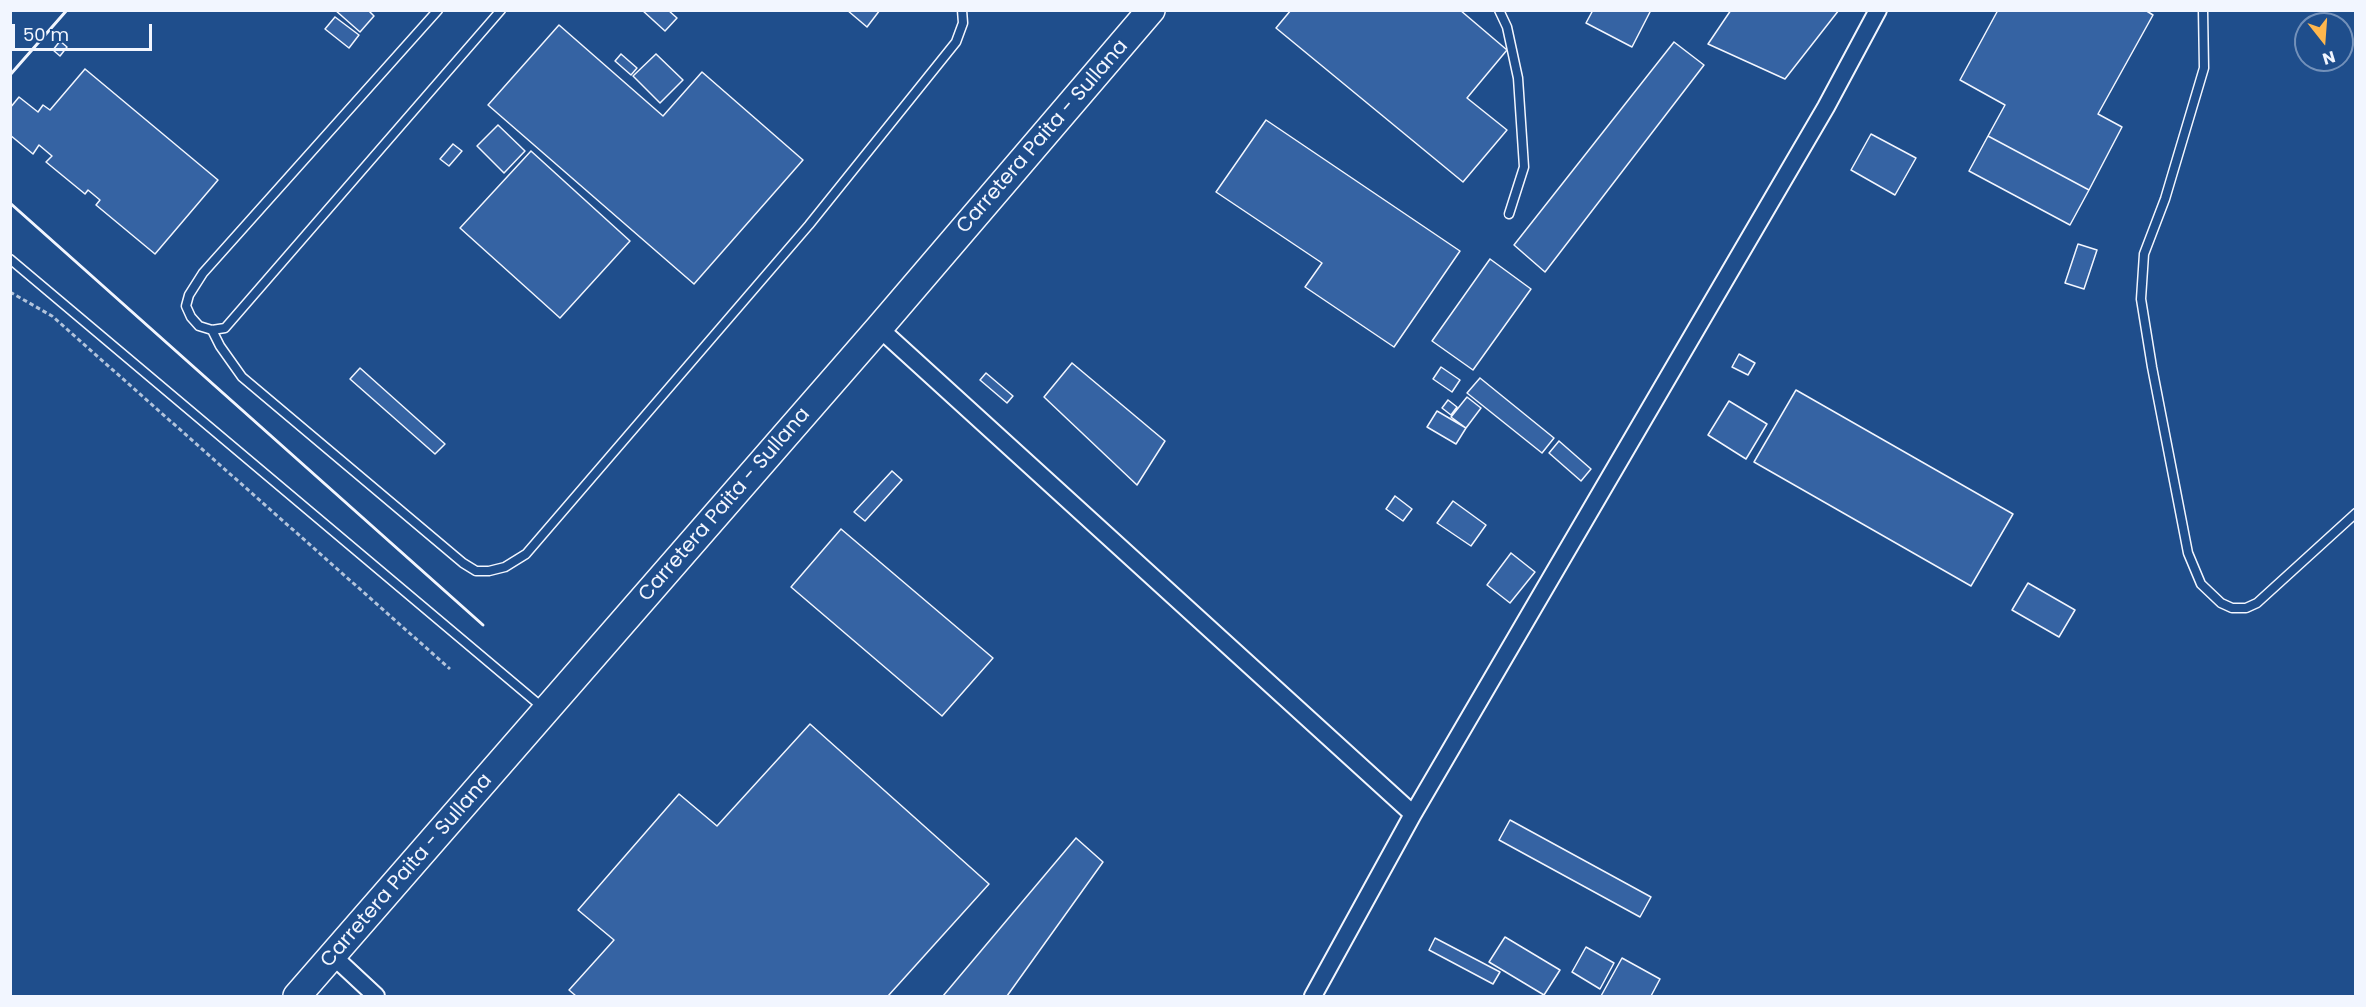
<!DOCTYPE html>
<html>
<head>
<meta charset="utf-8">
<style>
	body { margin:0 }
	#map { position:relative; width:2366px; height:1007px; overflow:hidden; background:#1f4e8c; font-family:Poppins,sans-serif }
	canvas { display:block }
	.frame { position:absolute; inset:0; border:12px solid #f2f6ff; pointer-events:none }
	.north { position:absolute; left:2294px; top:12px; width:60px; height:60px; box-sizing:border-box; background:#1f4e8c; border:2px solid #7391ba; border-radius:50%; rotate:163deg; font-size:16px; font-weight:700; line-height:24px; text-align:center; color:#f2f6ff }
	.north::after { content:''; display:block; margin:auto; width:21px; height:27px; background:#ffb74d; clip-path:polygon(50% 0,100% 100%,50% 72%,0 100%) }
	.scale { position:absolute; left:12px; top:24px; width:140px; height:27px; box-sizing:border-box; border:3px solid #f2f6ff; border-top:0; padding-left:8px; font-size:18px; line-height:21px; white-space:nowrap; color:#f2f6ff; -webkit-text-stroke:4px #1f4e8c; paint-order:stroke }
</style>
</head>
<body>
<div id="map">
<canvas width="2366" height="1007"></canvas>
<div class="frame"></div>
<div class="north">N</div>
<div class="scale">50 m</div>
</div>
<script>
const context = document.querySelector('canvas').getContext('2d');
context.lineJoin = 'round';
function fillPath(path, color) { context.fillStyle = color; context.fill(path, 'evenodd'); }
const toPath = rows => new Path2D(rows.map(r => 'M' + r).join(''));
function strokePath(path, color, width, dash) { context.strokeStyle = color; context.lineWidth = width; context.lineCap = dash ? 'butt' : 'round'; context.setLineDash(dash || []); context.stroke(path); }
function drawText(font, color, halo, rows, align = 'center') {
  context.font = font + ' Poppins,sans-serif'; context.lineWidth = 4.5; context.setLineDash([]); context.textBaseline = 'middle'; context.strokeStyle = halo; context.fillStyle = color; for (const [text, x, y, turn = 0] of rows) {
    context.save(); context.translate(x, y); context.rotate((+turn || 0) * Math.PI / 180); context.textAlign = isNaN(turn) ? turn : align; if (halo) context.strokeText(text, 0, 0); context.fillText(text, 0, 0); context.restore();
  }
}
const building = toPath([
	[335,10,368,10,374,16,360,32,335,10],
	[642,10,668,10,677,18,665,31,642,10],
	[847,10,880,10,867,27,847,10],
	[1291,10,1460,10,1507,50,1467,98,1507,130,1463,182,1276,28,1291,10],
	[1593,10,1651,10,1632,47,1586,23,1593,10],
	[1731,10,1839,10,1785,79,1708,44,1731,10],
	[1998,10,2145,10,2153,15,2098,114,2122,127,2089,190,1988,136,2005,105,1960,80,1998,10],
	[335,17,359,35,349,48,325,29,335,17],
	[559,25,663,116,702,72,803,160,694,284,488,105,559,25],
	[60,41,67,47,60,56,53,50,60,41],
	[1674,42,1704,65,1545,272,1514,245,1674,42],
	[621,54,637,68,631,75,615,61,621,54],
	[656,54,683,80,660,103,633,76,656,54],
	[85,69,218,180,155,254,96,205,100,200,88,190,85,194,46,162,52,156,39,145,33,154,10,135,10,108,19,97,38,112,43,105,50,110,85,69],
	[1266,120,1460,251,1394,347,1305,287,1322,263,1216,192,1266,120],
	[498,125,525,151,504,173,477,146,498,125],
	[1871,134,1916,158,1895,195,1851,170,1871,134],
	[1988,136,2089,190,2070,225,1969,171,1988,136],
	[453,144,462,151,449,166,440,159,453,144],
	[531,151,630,241,560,318,460,228,531,151],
	[2078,244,2097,250,2084,289,2065,283,2078,244],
	[1490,259,1531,289,1473,370,1432,341,1490,259],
	[1739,354,1755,363,1748,375,1732,367,1739,354],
	[1072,363,1165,441,1137,485,1044,397,1072,363],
	[1441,367,1460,380,1452,392,1433,379,1441,367],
	[360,368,445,444,435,454,350,379,360,368],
	[986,373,1013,396,1007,403,980,380,986,373],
	[1480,378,1554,438,1542,453,1467,393,1480,378],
	[1796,390,2013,514,1971,586,1754,462,1796,390],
	[1467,397,1481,408,1466,428,1451,417,1467,397],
	[1448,400,1457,407,1451,415,1442,408,1448,400],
	[1729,401,1767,424,1746,459,1708,435,1729,401],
	[1437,411,1466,428,1456,444,1427,427,1437,411],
	[1559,441,1591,469,1581,481,1549,453,1559,441],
	[892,471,902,480,865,521,854,512,892,471],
	[1395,496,1412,509,1403,521,1386,509,1395,496],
	[1453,501,1486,525,1471,546,1437,523,1453,501],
	[841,529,993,658,942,716,791,587,841,529],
	[1511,553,1535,572,1510,603,1487,585,1511,553],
	[2028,583,2075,610,2059,637,2012,610,2028,583],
	[810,724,989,884,888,996,576,996,569,990,614,940,578,910,679,794,717,826,810,724],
	[1510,820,1651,897,1640,917,1499,840,1510,820],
	[1076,838,1103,862,1007,996,943,996,1076,838],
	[1505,937,1560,970,1544,995,1489,962,1505,937],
	[1435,938,1500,972,1493,984,1429,950,1435,938],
	[1586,947,1614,963,1600,989,1572,972,1586,947],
	[1622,958,1660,979,1651,996,1601,996,1622,958]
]);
fillPath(building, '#3563a3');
strokePath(building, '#f2f6ff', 1.5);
const lane = toPath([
	[438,10,203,273,189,295,186,306,191,317,199,326,212,330,225,328,501,10],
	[1499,10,1507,27,1518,78,1524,167,1509,214],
	[2203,10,2204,68,2165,199,2144,254,2141,299,2152,367,2188,553,2201,584,2221,603,2232,608,2246,608,2257,603,2356,513],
	[10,259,542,707],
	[212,330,220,346,242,377,463,563,476,571,489,571,505,567,526,554,809,225,956,42,963,23,962,10]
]);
const street = toPath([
	[879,328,1413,814],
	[333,956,376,996],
	[1313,996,1413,814,1826,107,1878,10]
]);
const primary = toPath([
	[297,996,879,328,1151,10]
]);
strokePath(lane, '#f2f6ff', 11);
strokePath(street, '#f2f6ff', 20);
strokePath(primary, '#f2f6ff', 30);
strokePath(toPath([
	[10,292,52,316,450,669]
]), '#b3c4dc', 3, [4.5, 3]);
strokePath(lane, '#1f4e8c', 8);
strokePath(street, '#1f4e8c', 16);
strokePath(primary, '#1f4e8c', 27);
strokePath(toPath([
	[10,75,67,10],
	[10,203,483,625]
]), '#f2f6ff', 3);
drawText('20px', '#f2f6ff', '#1f4e8c', [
	["Carretera Paita - Sullana",1043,137,-49],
	["Carretera Paita - Sullana",725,505,-49],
	["Carretera Paita - Sullana",407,871,-49]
]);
</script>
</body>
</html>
